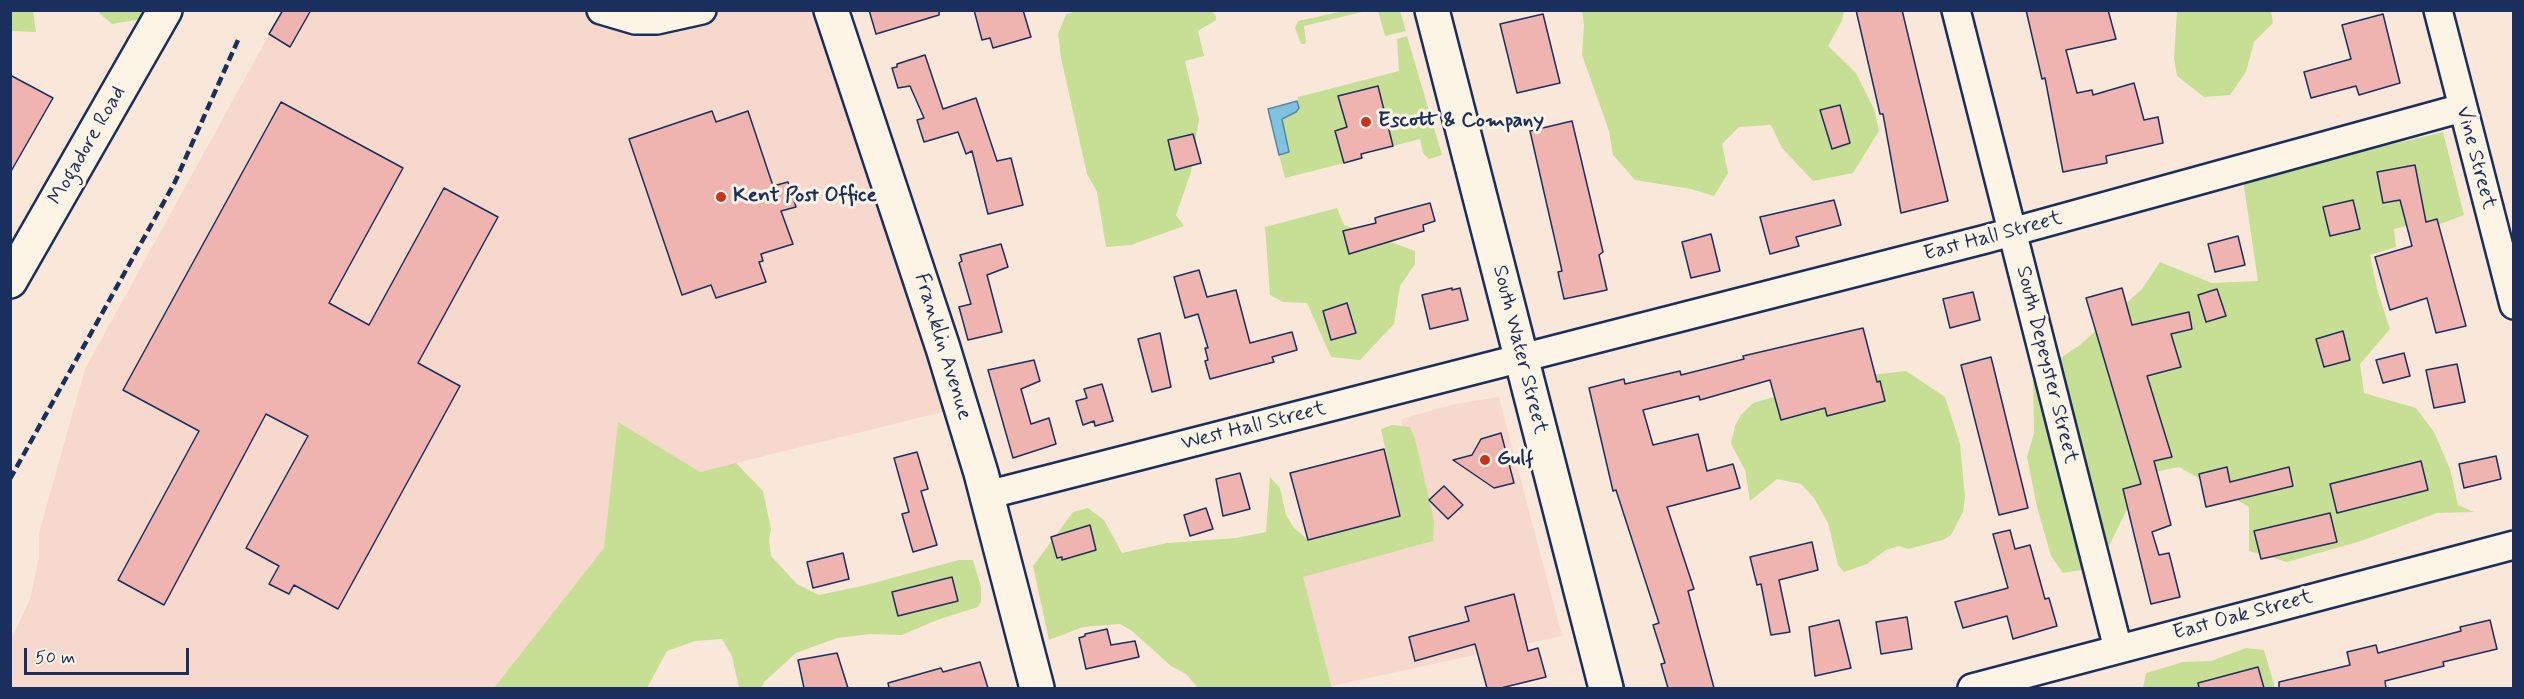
<!DOCTYPE html>
<html>
<head>
<meta charset="utf-8">
<style>
	body { margin:0 }
	#map { position:relative; width:2524px; height:699px; overflow:hidden; background:#f9e8da; font-family:Mynerve,sans-serif }
	canvas { display:block }
	.frame { position:absolute; inset:0; border:12px solid #1b2f5e; pointer-events:none }
	.scale { position:absolute; left:24px; top:648px; width:165px; height:27px; box-sizing:border-box; border:3px solid #1b2f5e; border-top:0; padding-left:8px; font-size:18px; line-height:21px; white-space:nowrap; color:#1b2f5e; -webkit-text-stroke:4px #fcf5e5; paint-order:stroke }
</style>
</head>
<body>
<div id="map">
<canvas width="2524" height="699"></canvas>
<div class="frame"></div>
<div class="scale">50 m</div>
</div>
<script>
const context = document.querySelector('canvas').getContext('2d');
context.lineJoin = 'round';
function fillPath(path, color) { context.fillStyle = color; context.fill(path, 'evenodd'); }
const toPath = rows => new Path2D(rows.map(r => 'M' + r).join(''));
function strokePath(path, color, width, dash) { context.strokeStyle = color; context.lineWidth = width; context.lineCap = dash ? 'butt' : 'round'; context.setLineDash(dash || []); context.stroke(path); }
function drawText(font, color, halo, rows, align = 'center') {
  context.font = font + ' Mynerve,sans-serif'; context.lineWidth = 6; context.setLineDash([]); context.textBaseline = 'middle'; context.strokeStyle = halo; context.fillStyle = color; for (const [text, x, y, turn = 0] of rows) {
    context.save(); context.translate(x, y); context.rotate((+turn || 0) * Math.PI / 180); context.textAlign = isNaN(turn) ? turn : align; if (halo) context.strokeText(text, 0, 0); context.fillText(text, 0, 0); context.restore();
  }
}
fillPath(toPath([
	[282,11,826,11,958,408,700,472,560,688,11,688,11,640,30,599,39,557,39,533,85,369],
	[1499,397,1562,636,1332,686,1302,577,1433,541,1401,419,1455,404]
]), '#f6d8cd');
fillPath(toPath([
	[11,10,33,11,36,32,11,31],
	[1210,10,1216,16,1216,20,1198,31,1204,56,1185,61,1199,119,1191,172,1176,215,1184,226,1131,245,1106,247,1097,192,1087,174,1061,58,1058,34,1066,14,1077,11],
	[1348,10,1366,11,1304,26,1306,41,1305,44,1301,44,1295,28,1298,21],
	[97,11,142,11,142,19,112,24],
	[1378,11,1400,11,1406,31,1385,36],
	[1582,11,1844,11,1842,21,1828,46,1856,73,1874,109,1879,131,1853,173,1813,181,1782,148,1771,125,1739,127,1722,144,1728,173,1714,196,1691,189,1635,180,1613,155,1609,131,1582,55,1584,25],
	[2177,11,2271,11,2273,23,2254,42,2246,72,2230,95,2204,97,2177,76,2174,58],
	[1407,36,1442,155,1429,159,1423,153,1420,139,1393,146,1386,129,1389,128,1385,115,1339,96,1347,127,1335,131,1344,163,1285,178,1279,155,1289,152,1282,119,1296,112,1298,97,1399,71,1397,39],
	[2443,132,2464,215,2438,225,2436,219,2394,229,2396,247,2370,255,2377,289,2390,329,2360,364,2364,393,2416,408,2434,432,2450,469,2458,505,2474,512,2437,513,2361,541,2287,562,2249,551,2249,507,2179,467,2144,474,2109,546,2087,569,2063,573,2051,556,2037,507,2027,457,2034,433,2033,376,2080,345,2142,289,2160,262,2212,283,2258,281,2243,180],
	[1337,208,1344,225,1415,251,1415,264,1400,286,1394,324,1360,360,1331,357,1307,303,1283,302,1270,295,1265,227],
	[1906,371,1945,397,1960,444,1965,497,1963,512,1951,535,1943,540,1908,549,1899,546,1886,550,1867,564,1844,572,1838,565,1828,523,1814,498,1801,484,1777,479,1750,501,1745,470,1731,444,1735,426,1741,415,1753,403,1835,379],
	[618,422,700,472,736,463,763,491,771,529,769,540,771,556,797,584,819,595,866,585,959,560,973,560,981,587,981,602,978,607,937,620,902,635,870,634,837,638,796,653,764,682,761,688,739,688,732,656,722,639,695,641,667,651,647,688,494,688,604,548],
	[1392,425,1410,427,1415,439,1434,520,1433,541,1303,577,1332,688,1198,688,1186,674,1171,666,1132,631,1120,624,1083,627,1049,640,1033,566,1073,512,1088,508,1104,520,1122,553,1167,543,1236,538,1266,532,1270,477,1280,488,1286,515,1294,528,1308,540,1400,516,1381,429],
	[2246,648,2264,650,2275,688,2143,688,2146,673,2183,662,2211,661]
]), '#c6df95');
const water = toPath([
	[1297,101,1299,108,1296,112,1282,119,1289,152,1279,155,1268,109,1297,101]
]);
fillPath(water, '#7fc3e0');
strokePath(water, '#5788ac', 1.5);
const building = toPath([
	[283,10,311,10,290,47,269,34,283,10],
	[869,10,939,10,939,15,876,34,869,10],
	[974,10,1023,10,1031,37,993,48,990,38,982,40,974,10],
	[1856,10,1902,10,1948,201,1901,213,1883,114,1880,114,1856,10],
	[2026,10,2108,10,2116,39,2066,50,2077,93,2092,90,2093,95,2134,83,2144,120,2158,117,2163,143,2106,156,2107,163,2063,172,2045,78,2042,79,2026,10],
	[1543,14,1560,83,1517,93,1500,24,1543,14],
	[2383,14,2400,83,2359,95,2356,86,2311,98,2304,72,2351,59,2342,25,2383,14],
	[925,55,943,109,976,98,997,161,1011,158,1023,205,988,214,972,151,966,154,958,132,924,142,917,120,924,118,910,86,898,88,892,68,897,67,897,64,925,55],
	[10,75,53,98,10,173,10,75],
	[1378,86,1393,146,1361,154,1362,158,1344,163,1335,131,1347,127,1338,96,1378,86],
	[281,102,403,168,329,303,369,325,444,188,498,217,418,363,460,386,338,609,294,585,289,594,269,584,279,566,246,548,308,436,266,414,164,605,118,580,199,431,123,390,281,102],
	[1840,105,1850,143,1832,149,1820,110,1840,105],
	[712,111,716,122,748,111,773,186,788,182,796,207,781,211,793,244,761,254,763,261,759,262,766,282,716,298,711,285,682,295,629,139,712,111],
	[1572,121,1603,252,1599,255,1607,290,1564,299,1558,272,1562,271,1530,131,1572,121],
	[1193,134,1201,163,1175,170,1168,140,1193,134],
	[2415,165,2426,222,2437,219,2466,326,2436,333,2427,298,2390,310,2375,257,2412,246,2400,200,2383,203,2377,172,2415,165],
	[1834,200,1841,225,1796,237,1799,246,1770,254,1760,217,1834,200],
	[2353,200,2360,229,2330,236,2323,207,2353,200],
	[1430,203,1435,221,1423,225,1424,231,1349,254,1343,231,1376,223,1375,218,1381,216,1430,203],
	[1711,234,1720,271,1691,278,1682,242,1711,234],
	[2238,236,2245,265,2215,272,2208,244,2238,236],
	[1001,244,1008,267,987,275,1002,332,968,340,959,307,971,304,959,263,962,261,960,255,1001,244],
	[1199,270,1207,297,1236,290,1250,343,1292,332,1297,350,1272,357,1274,362,1210,379,1205,361,1208,360,1205,348,1208,348,1198,314,1185,318,1174,277,1199,270],
	[1452,288,1452,290,1460,288,1468,320,1430,329,1422,295,1452,288],
	[2122,288,2132,325,2189,312,2192,329,2171,334,2181,367,2147,376,2172,457,2154,461,2171,525,2152,532,2159,555,2169,553,2180,597,2151,604,2123,489,2141,484,2086,298,2122,288],
	[2217,289,2226,316,2206,322,2198,295,2217,289],
	[1973,292,1980,320,1950,328,1943,299,1973,292],
	[1347,303,1356,333,1331,340,1323,311,1347,303],
	[1863,328,1877,382,1880,381,1885,401,1827,416,1825,408,1781,420,1770,380,1700,400,1699,396,1643,410,1653,445,1698,434,1707,471,1733,464,1740,488,1667,507,1694,589,1688,591,1714,688,1668,688,1661,664,1665,663,1653,625,1659,623,1616,490,1613,491,1589,388,1624,379,1625,384,1680,371,1681,375,1744,359,1743,356,1863,328],
	[2343,331,2350,360,2324,367,2316,339,2343,331],
	[1160,333,1171,387,1152,392,1138,339,1160,333],
	[2404,353,2410,376,2383,383,2376,360,2404,353],
	[1991,357,2028,508,1999,515,1961,365,1991,357],
	[1034,360,1040,381,1021,389,1031,424,1049,418,1056,444,1013,458,988,370,1034,360],
	[2457,364,2465,402,2434,408,2426,370,2457,364],
	[1102,384,1113,421,1095,426,1094,421,1083,425,1076,401,1087,398,1084,389,1102,384],
	[1501,433,1514,483,1494,488,1453,460,1472,455,1481,439,1501,433],
	[1384,449,1400,516,1308,540,1290,473,1384,449],
	[917,452,928,489,921,491,937,545,913,552,902,514,909,512,894,458,917,452],
	[2496,456,2501,479,2464,488,2459,464,2496,456],
	[2421,461,2428,490,2337,513,2330,484,2421,461],
	[2227,467,2230,482,2289,467,2293,486,2206,507,2199,474,2227,467],
	[1240,473,1250,509,1223,516,1216,479,1240,473],
	[1444,486,1463,505,1448,519,1429,500,1444,486],
	[1206,508,1213,529,1190,536,1184,515,1206,508],
	[2330,513,2337,542,2261,559,2254,531,2330,513],
	[1090,525,1096,550,1062,560,1062,557,1057,558,1051,537,1090,525],
	[2010,530,2015,549,2030,545,2045,599,2049,598,2057,626,2013,639,2007,616,1963,628,1955,602,2008,588,1993,534,2010,530],
	[1812,542,1818,570,1779,580,1790,632,1771,635,1761,584,1757,585,1750,557,1812,542],
	[843,553,849,579,813,588,807,562,843,553],
	[952,577,958,601,898,616,892,592,952,577],
	[1514,594,1528,651,1538,648,1546,677,1501,688,1487,688,1475,644,1415,661,1409,637,1469,621,1465,607,1514,594],
	[1907,617,1912,649,1881,654,1876,622,1907,617],
	[1839,620,1851,668,1815,676,1809,627,1839,620],
	[2490,620,2497,649,2443,662,2444,666,2385,681,2386,688,2279,688,2279,682,2350,665,2347,652,2376,645,2378,653,2461,631,2460,627,2490,620],
	[1107,629,1111,645,1135,641,1139,657,1086,669,1079,638,1085,636,1085,634,1107,629],
	[837,653,848,688,804,688,798,660,837,653],
	[980,662,988,688,889,688,888,683,941,668,943,672,980,662],
	[2258,667,2264,688,2199,688,2198,683,2258,667]
]);
fillPath(building, '#efb3b0');
strokePath(building, '#1b2f5e', 1.5);
const street = toPath([
	[601,10,635,20,657,20,702,10],
	[1956,10,2118,649],
	[2438,10,2514,305],
	[987,495,1986,239,2462,108],
	[1972,688,2514,545]
]);
const secondary = toPath([
	[831,10,943,348,981,473,1037,688],
	[10,281,165,10]
]);
const primary = toPath([
	[1432,10,1606,688]
]);
strokePath(street, '#1b2f5e', 32);
strokePath(secondary, '#1b2f5e', 38);
strokePath(primary, '#1b2f5e', 38);
strokePath(street, '#fcf5e5', 27);
strokePath(secondary, '#fcf5e5', 33);
strokePath(primary, '#fcf5e5', 33);
strokePath(toPath([
	[10,479,175,182,238,40]
]), '#1b2f5e', 4.5, [9, 4.5]);
for (const [x, y, r, color] of [
	[1366,122,6,"#c8321e"],
	[721,197,6,"#c8321e"],
	[1485,460,6,"#c8321e"]
]) { const dot = new Path2D(); dot.arc(x, y, r, 0, 2 * Math.PI); context.fillStyle = color; context.fill(dot); strokePath(dot, '#fcf5e5', 2); }
drawText('bold 21px', '#1b2f5e', '#fcf5e5', [
	["Escott & Company",1378,122],
	["Kent Post Office",733,197],
	["Gulf",1497,460]
], 'left');
drawText('21px', '#1b2f5e', '#fcf5e5', [
	["Mogadore Road",88,146,-60],
	["Vine Street",2475,158,75],
	["East Hall Street",1993,237,-15],
	["Franklin Avenue",942,347,73],
	["South Water Street",1519,350,76],
	["South Depeyster Street",2046,365,76],
	["West Hall Street",1254,427,-14],
	["East Oak Street",2243,616,-15]
]);
</script>
</body>
</html>
